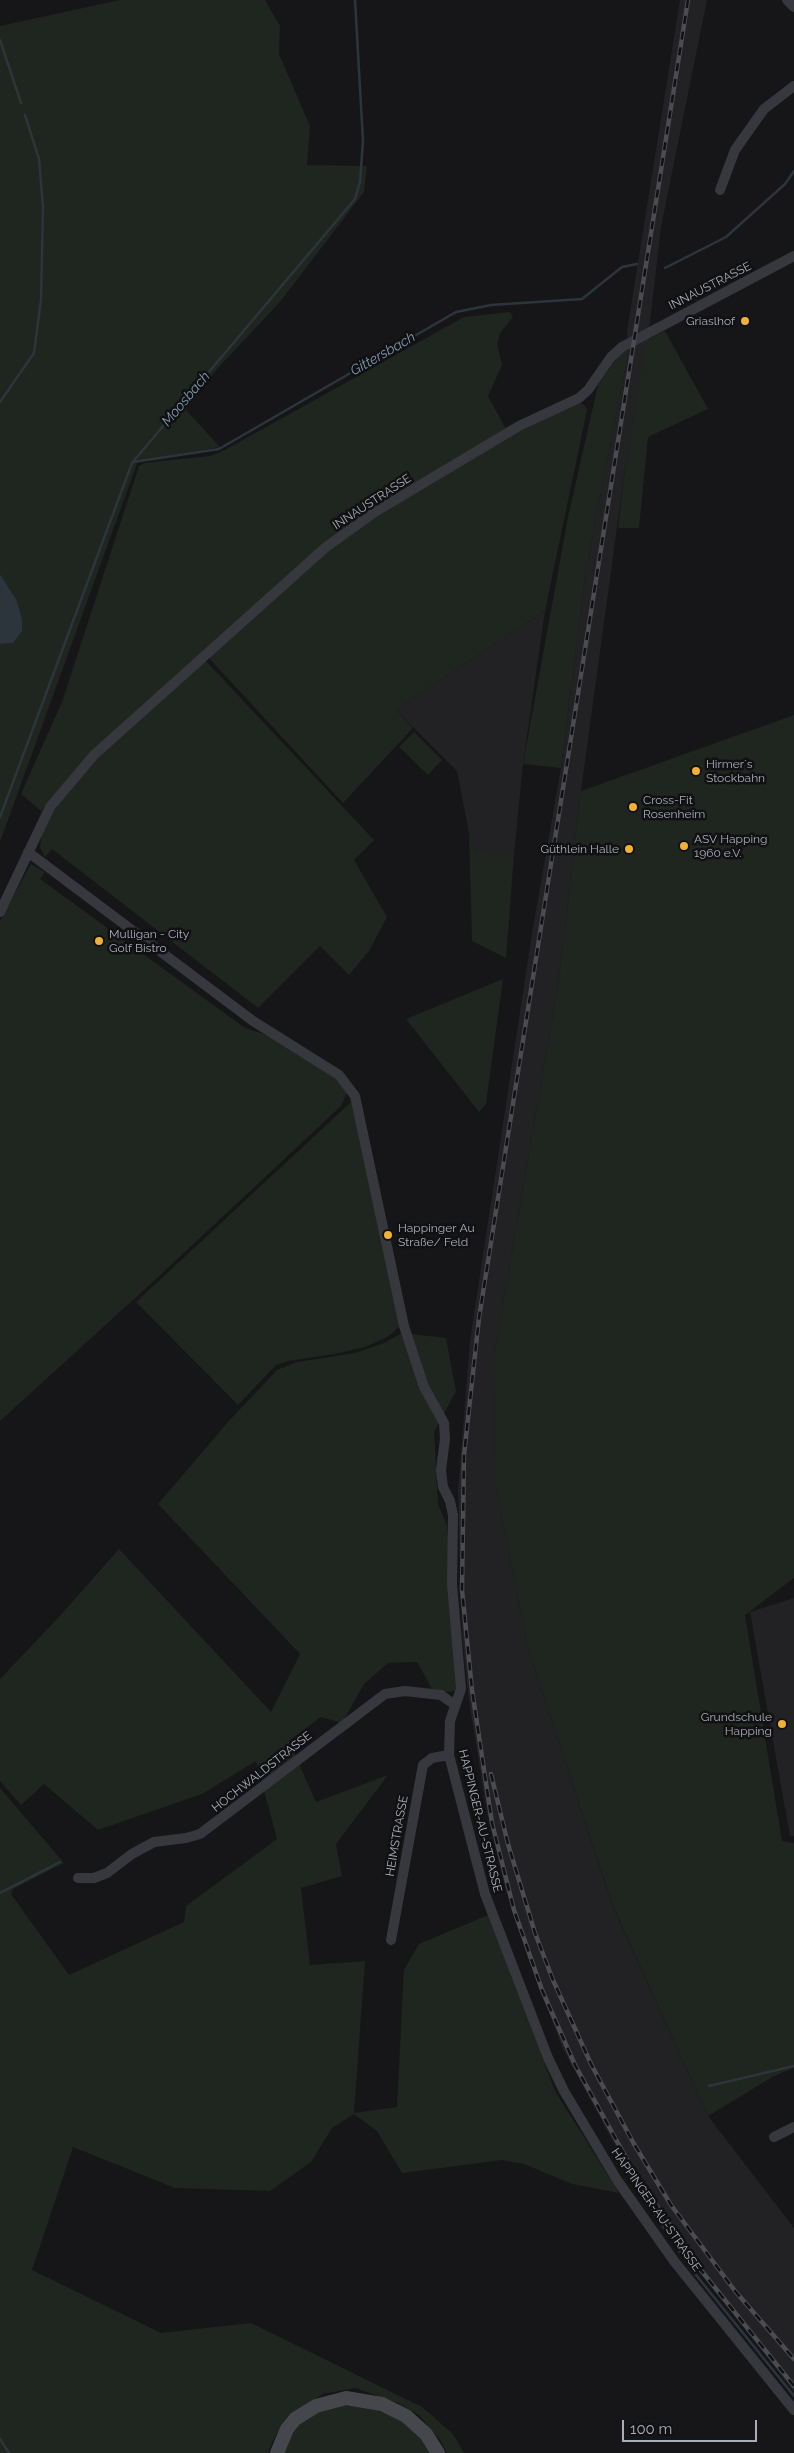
<!DOCTYPE html>
<html>
<head>
<meta charset="utf-8">
<style>
	body { margin:0 }
	#map { position:relative; width:794px; height:2453px; overflow:hidden; background:#161618; font-family:Raleway,sans-serif }
	canvas { display:block }
	.scale { position:absolute; left:622px; top:2420px; width:135px; height:22px; box-sizing:border-box; border:2px solid #a8adb8; border-top:0; padding-left:6px; font-size:15px; line-height:18px; white-space:nowrap; color:#a8adb8; -webkit-text-stroke:4px #111113; paint-order:stroke }
</style>
</head>
<body>
<div id="map">
<canvas width="794" height="2453"></canvas>
<div class="scale">100 m</div>
</div>
<script>
const context = document.querySelector('canvas').getContext('2d');
context.lineJoin = 'round';
function fillPath(path, color) { context.fillStyle = color; context.fill(path, 'evenodd'); }
const toPath = rows => new Path2D(rows.map(r => 'M' + r).join(''));
function strokePath(path, color, width, dash) { context.strokeStyle = color; context.lineWidth = width; context.lineCap = dash ? 'butt' : 'round'; context.setLineDash(dash || []); context.stroke(path); }
function drawText(font, color, halo, rows, align = 'center') {
  context.font = font + ' Raleway,sans-serif'; context.lineWidth = 5; context.setLineDash([]); context.textBaseline = 'middle'; context.strokeStyle = halo; context.fillStyle = color; for (const [text, x, y, turn = 0] of rows) {
    context.save(); context.translate(x, y); context.rotate((+turn || 0) * Math.PI / 180); context.textAlign = isNaN(turn) ? turn : align; if (halo) context.strokeText(text, 0, 0); context.fillText(text, 0, 0); context.restore();
  }
}
fillPath(toPath([
	[680,0,707,0,661,227,650,322,625,469,581,791,559,980,494,1356,495,1484,527,1645,613,1907,708,2116,794,2228,794,2392,669,2231,615,2145,563,2049,529,1961,505,1886,487,1812,469,1701,462,1632,458,1491,470,1340,532,933,561,768,585,576,629,348,627,331],
	[545,611,523,764,514,854,476,854,469,833,457,771,396,710],
	[794,1598,794,1836,790,1836,750,1612]
]), '#222225');
fillPath(toPath([
	[120,0,265,0,280,26,279,54,310,126,307,165,367,166,364,192,280,302,217,369,186,410,220,447,138,461,0,842,0,644,13,643,16,599,0,574,0,26],
	[510,312,513,317,500,333,497,344,502,365,488,396,506,429,371,510,52,797,41,811,21,794,62,702,139,466,144,463,210,456,223,451,464,317],
	[665,331,708,409,648,437,639,528,618,528,625,469,646,340],
	[629,348,585,576,561,768,523,764,568,517,598,385,619,355],
	[579,402,585,406,587,410,545,611,396,710,413,728,343,803,208,657,333,546,368,522,494,444],
	[205,660,374,840,354,860,387,917,369,951,349,975,320,946,258,1008,52,849,45,857,40,847,42,832,50,814,84,771],
	[794,715,794,1578,745,1615,782,1841,794,1843,794,2068,774,2076,708,2116,613,1906,527,1645,495,1484,494,1356,559,980,581,791],
	[414,732,442,760,428,775,399,747],
	[469,833,476,853,514,854,506,958,472,941],
	[31,864,45,872,40,879,245,1028,273,1037,331,1074,344,1086,347,1093,341,1106,155,1280,0,1421,0,921],
	[503,979,486,1104,479,1112,406,1019],
	[350,1103,352,1103,400,1326,389,1336,365,1347,335,1354,288,1361,276,1365,238,1405,136,1302],
	[402,1333,446,1338,456,1391,434,1432,438,1504,447,1526,458,1687,456,1691,444,1692,432,1689,417,1662,388,1663,364,1684,342,1723,321,1717,289,1741,316,1802,388,1775,336,1844,342,1876,301,1888,310,1965,365,1961,354,2113,397,2107,404,1970,419,1944,488,1915,555,2091,619,2193,572,2184,524,2164,502,2160,402,2173,377,2131,354,2114,332,2128,311,2162,270,2191,175,2188,73,2147,32,2270,161,2333,251,2323,422,2407,453,2434,464,2453,447,2453,441,2441,419,2415,398,2403,355,2388,323,2394,288,2416,273,2440,268,2453,0,2453,0,1788,64,1863,13,1889,11,1894,69,1975,184,1922,186,1906,277,1839,256,1761,202,1794,98,1830,44,1784,21,1805,0,1781,0,1679,58,1618,119,1549,271,1712,300,1654,158,1504,228,1422,277,1370,297,1362,355,1353,384,1343],
	[346,2403,389,2412,413,2429,432,2453,282,2453,291,2432,307,2416]
]), '#1e261f');
fillPath(toPath([
	[0,574,16,599,22,619,22,631,13,643,0,644]
]), '#2c353c');
strokePath(toPath([
	[0,40,21,103],
	[665,268,726,237,785,184,794,171],
	[0,402,34,353,41,300,43,207,39,159,25,115],
	[133,462,219,449,456,312,491,305,582,299,622,267,637,264],
	[0,817,132,463,355,199,360,182,363,141,355,0],
	[0,1893,60,1862],
	[709,2086,794,2066],
	[616,2155,692,2270,794,2396],
	[0,2439,9,2453]
]), '#2c353c', 2.5);
strokePath(toPath([
	[787,0,794,7],
	[720,190,735,150,764,109,794,86],
	[28,852,253,1021,339,1075,355,1096,404,1326,424,1387,444,1423,445,1439,441,1470,443,1487,450,1501,453,1515,452,1584,461,1689,450,1721,449,1755,485,1894,548,2058,564,2091,617,2180,674,2261,794,2410],
	[0,912,50,807,94,755,326,547,375,512,519,426,579,398,588,390,611,357,622,347,794,256],
	[78,1878,94,1878,107,1873,132,1854,154,1842,186,1838,200,1834,385,1694,405,1691,441,1695,455,1705],
	[391,1940,423,1765,432,1758,449,1755],
	[774,2137,794,2127]
]), '#37383d', 10);
strokePath(toPath([
	[277,2453,287,2429,295,2419,316,2406,346,2398,382,2404,406,2416,426,2434,438,2453]
]), '#45474d', 14);
const rail = toPath([
	[688,0,479,1318,464,1455,462,1590,472,1690,492,1823,514,1910,542,1990,575,2065,635,2174,700,2269,794,2386],
	[491,1774,508,1844,535,1933,553,1980,591,2064,634,2144,671,2205,735,2291,794,2359]
]);
strokePath(rail, '#4a4c52', 4.5);
strokePath(rail, '#111113', 2.5, [8]);
for (const [x, y, r, color] of [
	[745,321,5,"#f2b134"],
	[696,771,5,"#f2b134"],
	[633,807,5,"#f2b134"],
	[684,846,5,"#f2b134"],
	[629,849,5,"#f2b134"],
	[99,941,5,"#f2b134"],
	[388,1235,5,"#f2b134"],
	[782,1724,5,"#f2b134"]
]) { const dot = new Path2D(); dot.arc(x, y, r, 0, 2 * Math.PI); context.fillStyle = color; context.fill(dot); strokePath(dot, '#111113', 2); }
drawText('12px', '#a8adb8', '#111113', [
	["INNAUSTRASSE",710,286,-27],
	["INNAUSTRASSE",372,502,-33],
	["HOCHWALDSTRASSE",262,1772,-38],
	["HAPPINGER-AU-STRASSE",480,1821,76],
	["HEIMSTRASSE",397,1836,-80],
	["HAPPINGER-AU-STRASSE",656,2210,55]
]);
drawText('12px', '#a8adb8', '#111113', [
	["Griaslhof",735,321,"right"],
	["Hirmer´s",706,764],
	["Stockbahn",706,778],
	["Cross-Fit",643,800],
	["Rosenheim",643,814],
	["ASV Happing",694,839],
	["1960 e.V.",694,853],
	["Güthlein Halle",619,849,"right"],
	["Mulligan - City",109,934],
	["Golf Bistro",109,948],
	["Happinger Au",398,1228],
	["Straße/ Feld",398,1242],
	["Grundschule",772,1717,"right"],
	["Happing",772,1731,"right"]
], 'left');
drawText('italic 14px', '#7f9bb3', '#111113', [
	["Gittersbach",383,354,-30],
	["Moosbach",186,399,-50]
]);
</script>
</body>
</html>
